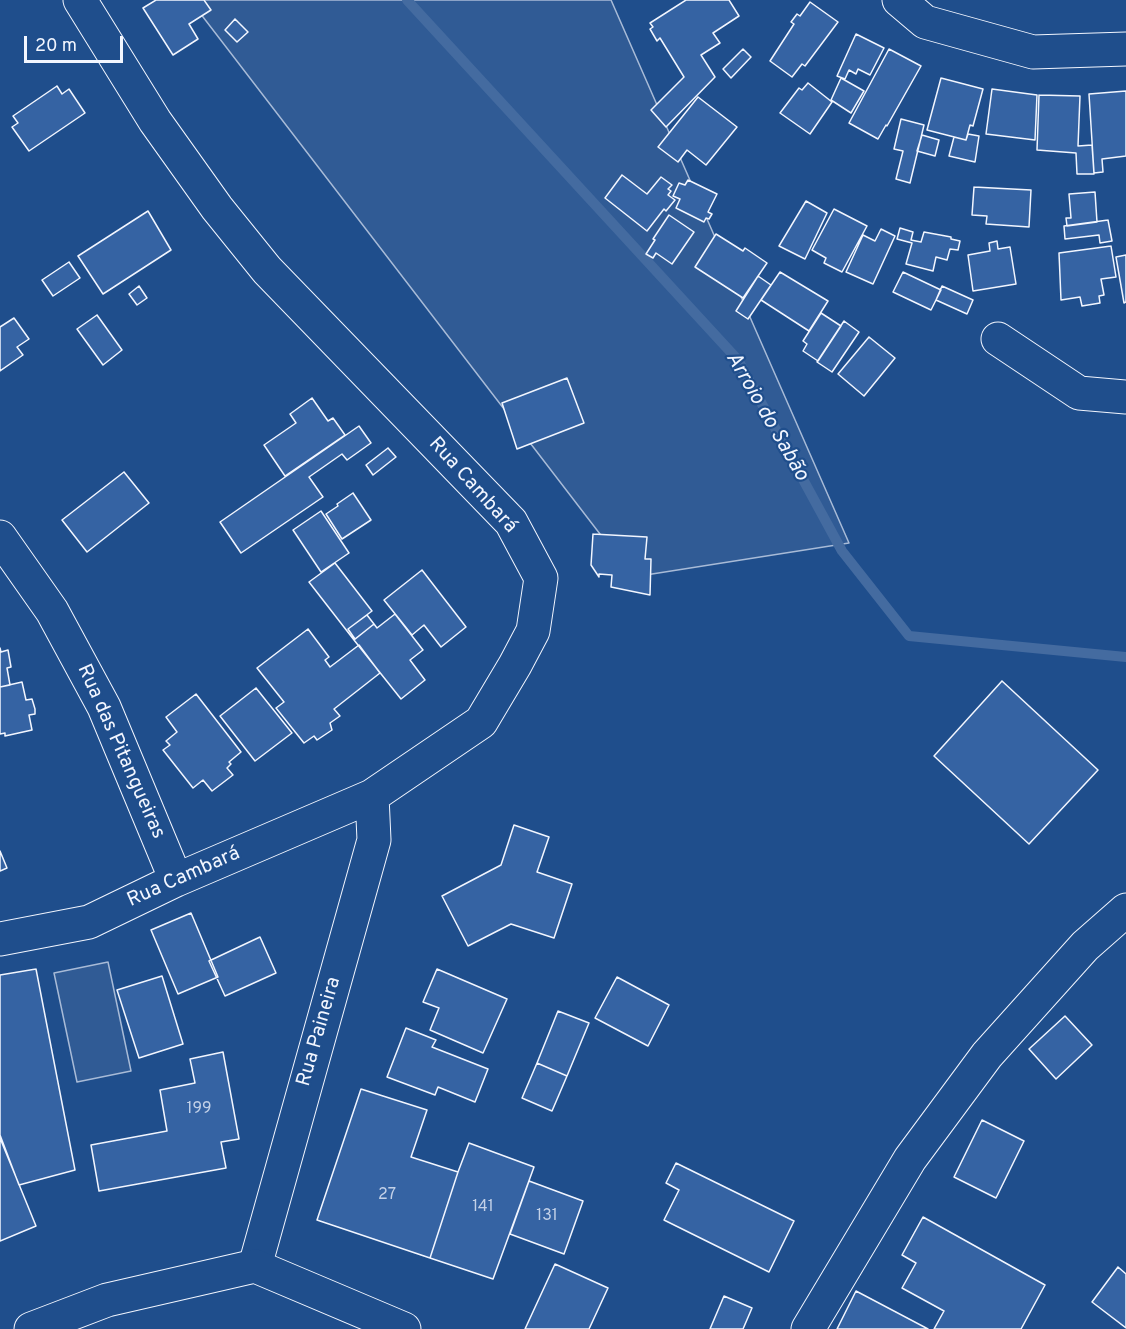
<!DOCTYPE html>
<html>
<head>
<meta charset="utf-8">
<style>
	body { margin:0 }
	#map { position:relative; width:1126px; height:1329px; overflow:hidden; background:#1f4e8c; font-family:Overpass,sans-serif }
	canvas { display:block }
	.scale { position:absolute; left:24px; top:36px; width:99px; height:27px; box-sizing:border-box; border:3px solid #f2f6ff; border-top:0; padding-left:8px; font-size:18px; line-height:21px; white-space:nowrap; color:#f2f6ff; -webkit-text-stroke:4px #1f4e8c; paint-order:stroke }
</style>
</head>
<body>
<div id="map">
<canvas width="1126" height="1329"></canvas>
<div class="scale">20 m</div>
</div>
<script>
const context = document.querySelector('canvas').getContext('2d');
context.lineJoin = 'round';
function fillPath(path, color) { context.fillStyle = color; context.fill(path, 'evenodd'); }
const toPath = rows => new Path2D(rows.map(r => 'M' + r).join(''));
function strokePath(path, color, width, dash) { context.strokeStyle = color; context.lineWidth = width; context.lineCap = dash ? 'butt' : 'round'; context.setLineDash(dash || []); context.stroke(path); }
function drawText(font, color, halo, rows, align = 'center') {
  context.font = font + ' Overpass,sans-serif'; context.lineWidth = 4.5; context.setLineDash([]); context.textBaseline = 'middle'; context.strokeStyle = halo; context.fillStyle = color; for (const [text, x, y, turn = 0] of rows) {
    context.save(); context.translate(x, y); context.rotate((+turn || 0) * Math.PI / 180); context.textAlign = isNaN(turn) ? turn : align; if (halo) context.strokeText(text, 0, 0); context.fillText(text, 0, 0); context.restore();
  }
}
const built = toPath([
	[190,0,611,0,849,543,633,577,190,0],
	[108,962,131,1071,77,1082,54,973,108,962]
]);
fillPath(built, '#305b95');
strokePath(built, '#a8bbd7', 1.5);
strokePath(toPath([
	[407,0,738,360,842,551,909,636,1126,657]
]), '#446ba0', 10);
const building = toPath([
	[156,0,204,0,211,10,189,24,198,39,173,55,143,8,156,0],
	[686,0,729,0,739,16,713,33,720,43,701,55,715,77,666,127,651,110,684,77,660,38,657,41,650,29,653,27,650,23,686,0],
	[810,2,838,22,805,66,802,64,792,77,770,61,794,24,791,22,797,14,800,16,810,2],
	[235,19,248,32,237,42,225,30,235,19],
	[856,34,884,48,870,75,858,69,856,74,849,70,845,79,837,76,856,34],
	[743,49,751,57,731,78,723,69,743,49],
	[889,49,921,66,887,126,886,125,878,139,849,123,889,49],
	[841,78,864,91,851,113,831,100,841,78],
	[941,78,983,89,973,126,970,125,966,140,927,130,941,78],
	[808,83,832,102,810,134,780,113,799,88,802,90,808,83],
	[57,86,62,94,69,89,85,113,29,151,12,127,18,123,13,116,57,86],
	[992,89,1037,95,1035,140,986,134,992,89],
	[1126,91,1126,156,1102,159,1103,172,1094,173,1089,94,1126,91],
	[1039,95,1080,96,1078,146,1092,145,1094,174,1077,174,1076,153,1037,150,1039,95],
	[698,97,737,127,706,165,687,150,678,162,658,147,698,97],
	[901,119,924,125,910,183,896,179,903,151,894,149,901,119],
	[968,134,979,136,975,162,949,156,954,137,966,140,968,134],
	[922,135,939,140,935,156,917,151,922,135],
	[622,175,647,194,661,177,672,185,668,189,671,191,668,195,675,200,666,211,664,209,647,231,605,198,622,175],
	[688,180,717,194,708,212,712,214,709,219,706,218,704,222,676,208,680,199,673,196,679,183,685,185,688,180],
	[974,187,1031,190,1029,227,986,224,987,216,972,215,974,187],
	[1095,192,1097,222,1067,226,1066,218,1071,218,1069,194,1095,192],
	[806,201,827,213,805,259,779,246,806,201],
	[834,209,867,226,842,272,824,263,826,258,812,250,834,209],
	[148,211,171,250,103,294,78,256,148,211],
	[669,215,694,232,672,264,656,253,653,258,646,254,655,240,653,239,669,215],
	[1108,220,1112,241,1100,243,1099,235,1065,239,1064,226,1108,220],
	[900,228,913,232,911,240,921,242,924,232,951,237,951,239,960,241,958,250,950,249,947,260,936,257,933,271,906,264,912,243,897,239,900,228],
	[881,229,895,236,873,284,846,272,863,235,875,241,881,229],
	[716,234,743,251,745,248,767,263,743,298,695,267,716,234],
	[997,241,998,249,1010,247,1016,284,973,291,968,255,990,251,989,243,997,241],
	[1111,246,1116,277,1101,279,1104,295,1099,296,1100,303,1082,306,1080,297,1061,300,1059,253,1111,246],
	[1126,255,1126,302,1124,303,1116,257,1126,255],
	[69,262,80,278,53,296,42,280,69,262],
	[780,272,828,301,809,331,761,300,780,272],
	[903,272,941,290,931,310,893,292,903,272],
	[758,276,771,285,748,319,736,311,758,276],
	[139,286,147,298,137,305,129,294,139,286],
	[942,286,973,300,967,314,936,300,942,286],
	[821,313,841,326,818,361,803,351,807,344,803,341,821,313],
	[97,315,122,350,103,365,77,329,97,315],
	[14,318,29,339,17,347,23,355,0,371,0,327,14,318],
	[844,321,859,332,832,372,817,362,844,321],
	[869,337,895,358,864,396,838,374,869,337],
	[567,378,584,423,517,449,502,403,567,378],
	[312,398,328,421,333,418,345,435,285,476,264,445,296,423,290,414,312,398],
	[359,426,371,443,347,460,342,454,309,477,323,497,241,553,220,522,359,426],
	[388,448,396,457,373,475,366,465,388,448],
	[124,472,149,503,87,552,62,520,124,472],
	[353,493,371,520,342,539,326,514,338,506,337,504,353,493],
	[321,511,349,553,321,572,293,530,321,511],
	[593,534,647,537,645,559,651,559,650,595,611,587,612,575,599,574,599,577,591,565,593,534],
	[335,563,372,611,348,629,355,639,354,640,309,582,335,563],
	[422,570,466,627,441,647,424,625,412,635,384,600,422,570],
	[395,614,423,650,410,660,425,680,401,699,354,640,374,624,377,628,395,614],
	[367,615,374,624,355,639,348,629,367,615],
	[308,629,329,657,325,660,330,667,359,645,380,673,334,709,340,716,330,723,332,730,317,740,314,736,304,743,276,708,284,702,257,668,308,629],
	[0,648,1,652,8,650,11,667,7,668,10,685,0,687,0,648],
	[1002,681,1098,770,1029,844,934,756,1002,681],
	[22,682,26,700,32,699,35,709,35,714,29,715,32,730,5,736,5,733,0,734,0,687,22,682],
	[256,688,292,733,255,761,220,716,256,688],
	[196,694,241,752,229,762,231,764,227,768,233,775,212,791,203,780,193,788,163,750,170,745,166,741,177,732,166,717,196,694],
	[514,825,549,837,537,872,572,884,554,938,511,924,468,946,442,896,501,865,514,825],
	[0,851,7,868,0,871,0,851],
	[191,913,218,977,178,994,151,930,191,913],
	[260,937,276,973,225,996,209,961,260,937],
	[36,969,75,1170,19,1185,0,1135,0,975,36,969],
	[437,969,507,999,483,1053,430,1030,439,1008,423,1002,437,969],
	[162,976,183,1044,139,1058,117,990,162,976],
	[617,977,669,1005,648,1046,595,1018,617,977],
	[558,1011,589,1023,567,1076,537,1063,558,1011],
	[1065,1016,1092,1045,1056,1079,1029,1049,1065,1016],
	[406,1028,436,1040,432,1047,488,1069,475,1102,438,1087,435,1095,387,1077,406,1028],
	[223,1052,239,1139,221,1142,226,1168,99,1191,91,1145,167,1131,160,1090,195,1083,190,1059,223,1052],
	[537,1063,567,1076,552,1111,522,1098,537,1063],
	[361,1089,427,1110,411,1157,458,1172,430,1258,317,1220,361,1089],
	[982,1120,1024,1141,996,1198,954,1177,982,1120],
	[0,1138,36,1226,0,1241,0,1138],
	[469,1143,534,1167,493,1279,430,1258,458,1172,469,1143],
	[676,1163,794,1221,769,1272,664,1220,679,1190,666,1183,676,1163],
	[529,1181,583,1201,564,1254,510,1234,529,1181],
	[923,1217,1045,1285,1021,1329,934,1329,944,1311,902,1288,916,1263,902,1255,923,1217],
	[555,1264,608,1288,589,1329,525,1329,555,1264],
	[1118,1267,1126,1274,1126,1328,1092,1302,1118,1267],
	[856,1291,928,1329,837,1329,856,1291],
	[724,1296,752,1308,743,1329,710,1329,724,1296]
]);
fillPath(building, '#3563a3');
strokePath(building, '#f2f6ff', 1.5);
const minor = toPath([
	[899,0,925,22,1033,52,1126,49],
	[998,339,1079,393,1126,397],
	[0,537,52,611,104,707,176,880],
	[0,939,89,922,176,880,372,796,481,722,515,665,533,631,541,578,511,522,267,270,217,208,155,121,80,0],
	[255,1266,374,840,372,796],
	[808,1329,910,1159,987,1055,1085,946,1126,910]
]);
const major = toPath([
	[31,1329,107,1300,255,1266,404,1329]
]);
strokePath(minor, '#f2f6ff', 35);
strokePath(major, '#f2f6ff', 35);
strokePath(minor, '#1f4e8c', 33);
strokePath(major, '#1f4e8c', 33);
drawText('16px', '#c3d1e8', null, [
	["199",199,1110],
	["27",387,1196],
	["141",483,1208],
	["131",547,1217]
]);
drawText('20px', '#f2f6ff', '#1f4e8c', [
	["Rua Cambará",472,486,48],
	["Rua das Pitangueiras",120,752,66],
	["Rua Cambará",184,878,-24],
	["Rua Paineira",320,1032,-74]
]);
drawText('italic 21px', '#f2f6ff', '#1f4e8c', [
	["Arroio do Sabão",766,417,60]
]);
</script>
</body>
</html>
